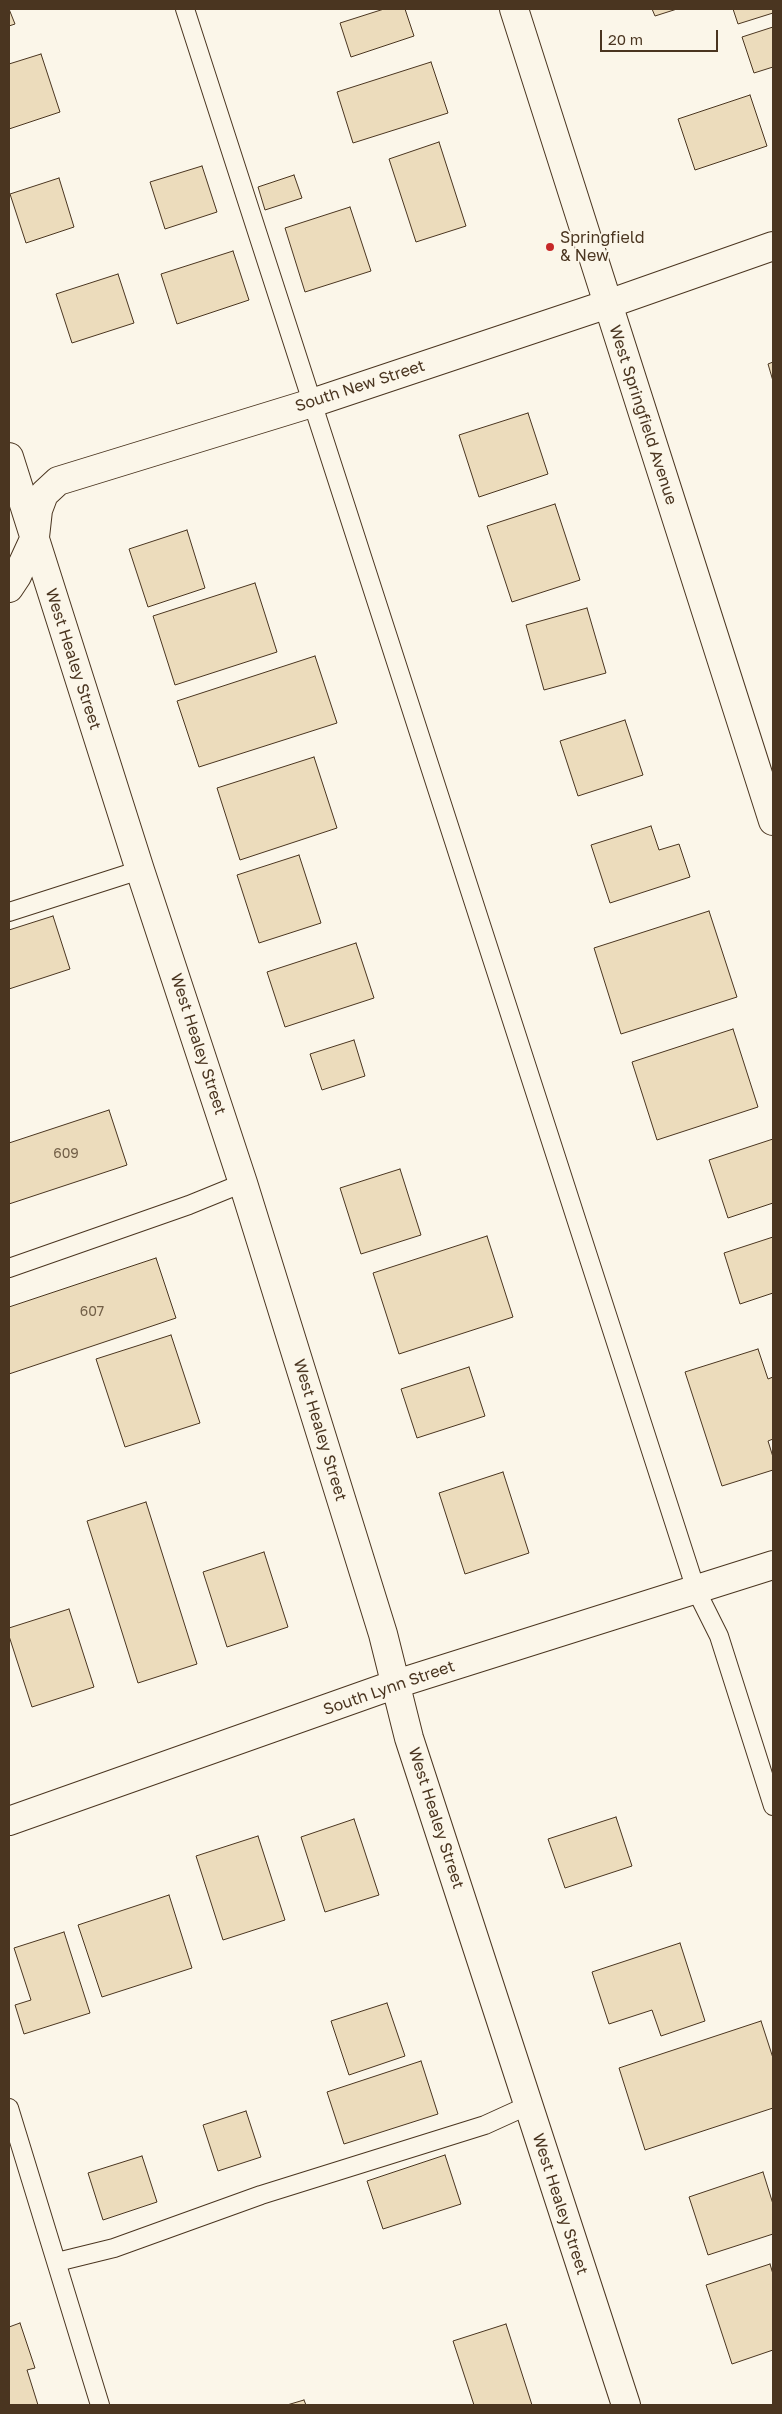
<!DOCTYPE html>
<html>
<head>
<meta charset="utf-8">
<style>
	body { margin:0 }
	#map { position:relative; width:782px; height:2414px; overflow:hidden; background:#fbf6e9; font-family:"Golos Text",sans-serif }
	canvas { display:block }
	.frame { position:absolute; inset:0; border:10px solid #4a3520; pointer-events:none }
	.scale { position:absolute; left:600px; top:30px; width:118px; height:22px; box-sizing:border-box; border:2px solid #4a3520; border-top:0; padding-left:6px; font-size:15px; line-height:18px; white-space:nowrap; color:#4a3520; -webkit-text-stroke:4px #fbf6e9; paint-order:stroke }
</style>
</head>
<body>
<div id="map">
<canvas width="782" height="2414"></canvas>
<div class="frame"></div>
<div class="scale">20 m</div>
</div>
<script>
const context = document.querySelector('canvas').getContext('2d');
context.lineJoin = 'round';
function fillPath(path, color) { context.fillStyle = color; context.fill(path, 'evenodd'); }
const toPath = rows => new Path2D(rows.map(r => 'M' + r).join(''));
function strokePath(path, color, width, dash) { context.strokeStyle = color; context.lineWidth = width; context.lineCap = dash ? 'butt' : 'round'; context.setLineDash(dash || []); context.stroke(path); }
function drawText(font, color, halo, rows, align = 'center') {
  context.font = font + ' "Golos Text",sans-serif'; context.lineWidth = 4; context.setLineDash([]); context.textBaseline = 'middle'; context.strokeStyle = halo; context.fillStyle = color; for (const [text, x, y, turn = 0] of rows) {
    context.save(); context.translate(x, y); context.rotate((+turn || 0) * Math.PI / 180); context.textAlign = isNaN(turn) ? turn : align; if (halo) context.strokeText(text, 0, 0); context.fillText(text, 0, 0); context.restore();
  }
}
const building = toPath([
	[9,9,15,24,9,26,9,9],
	[384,9,405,9,414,36,351,57,340,23,384,9],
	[652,9,677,9,655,16,652,9],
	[733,9,773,9,773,13,738,24,733,9],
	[773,27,773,67,754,73,742,37,773,27],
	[41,54,60,112,9,129,9,64,41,54],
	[431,62,448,113,353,143,337,92,431,62],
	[750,95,767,146,695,170,678,119,750,95],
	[439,142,466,226,416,242,389,159,439,142],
	[202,166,217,212,165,229,150,182,202,166],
	[294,175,302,198,265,210,258,187,294,175],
	[59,178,74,227,26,243,10,194,59,178],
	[350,207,371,271,305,292,285,228,350,207],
	[233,251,249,300,177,324,161,274,233,251],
	[118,274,134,323,72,343,56,294,118,274],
	[773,362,773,381,768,364,773,362],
	[528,413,548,474,479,497,459,435,528,413],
	[555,504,580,580,512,602,487,526,555,504],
	[187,530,205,588,148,607,129,549,187,530],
	[255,583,277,652,175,685,153,616,255,583],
	[587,608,606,673,544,690,526,625,587,608],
	[315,656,337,723,199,767,177,701,315,656],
	[625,720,643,775,578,796,560,741,625,720],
	[314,757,337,828,240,860,217,788,314,757],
	[651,826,659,850,679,844,690,877,610,903,591,845,651,826],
	[299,855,321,923,259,943,237,875,299,855],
	[709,911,737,997,621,1034,594,948,709,911],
	[53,916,70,969,9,989,9,930,53,916],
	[356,943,374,998,285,1027,267,972,356,943],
	[733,1029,758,1107,657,1140,632,1062,733,1029],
	[354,1040,365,1076,322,1090,310,1054,354,1040],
	[109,1110,127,1165,9,1204,9,1143,109,1110],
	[773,1139,773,1203,728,1218,709,1160,773,1139],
	[400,1169,421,1235,361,1254,340,1188,400,1169],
	[487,1236,513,1317,399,1354,373,1273,487,1236],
	[773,1237,773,1293,740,1304,724,1253,773,1237],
	[156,1258,176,1318,9,1374,9,1307,156,1258],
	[171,1335,200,1423,125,1447,96,1359,171,1335],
	[758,1349,768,1379,773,1377,773,1439,768,1441,773,1457,773,1470,722,1486,685,1372,758,1349],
	[469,1367,485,1416,417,1438,401,1389,469,1367],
	[503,1472,529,1553,465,1574,439,1493,503,1472],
	[146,1502,197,1664,138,1683,87,1521,146,1502],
	[264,1552,288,1627,227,1647,203,1572,264,1552],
	[69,1609,94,1687,32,1707,9,1636,9,1628,69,1609],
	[616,1817,632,1866,565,1888,548,1839,616,1817],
	[354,1819,379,1895,325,1912,301,1837,354,1819],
	[258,1836,285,1920,223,1940,196,1856,258,1836],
	[169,1895,192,1968,102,1997,78,1925,169,1895],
	[64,1932,90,2013,24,2034,15,2005,31,2000,14,1948,64,1932],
	[680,1943,705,2021,661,2036,652,2010,609,2024,592,1972,680,1943],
	[387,2003,405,2056,349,2075,331,2021,387,2003],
	[761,2021,773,2058,773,2108,645,2150,619,2068,761,2021],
	[421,2061,438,2114,344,2144,327,2092,421,2061],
	[246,2111,261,2157,218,2171,203,2125,246,2111],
	[445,2155,461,2204,383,2229,367,2181,445,2155],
	[142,2156,157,2202,103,2220,88,2173,142,2156],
	[763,2172,773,2204,773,2234,708,2255,689,2197,763,2172],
	[770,2264,773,2274,773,2350,732,2364,706,2285,770,2264],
	[20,2323,35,2368,27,2370,38,2405,9,2405,9,2327,20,2323],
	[506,2324,532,2405,474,2405,453,2341,506,2324],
	[304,2400,306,2405,287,2405,304,2400]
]);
fillPath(building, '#ecdcbc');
strokePath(building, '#4a3520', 1);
const lane = toPath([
	[185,9,696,1590,719,1636,773,1806],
	[9,912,140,870],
	[9,1268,189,1205,243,1183],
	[9,2108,100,2405],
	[57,2262,114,2248,261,2195,485,2125,529,2105]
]);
const street = toPath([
	[9,457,140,870,243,1183,383,1634,409,1738,626,2405],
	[9,588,17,576,35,537,38,510,44,494,58,481,312,403,608,304,773,246],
	[9,1821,396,1684,773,1565]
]);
const secondary = toPath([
	[514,9,773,821]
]);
strokePath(lane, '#4a3520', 20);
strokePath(street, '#4a3520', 30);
strokePath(secondary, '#4a3520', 30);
strokePath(lane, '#fbf6e9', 18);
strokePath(street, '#fbf6e9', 28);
strokePath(secondary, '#fbf6e9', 28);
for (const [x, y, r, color] of [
	[550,247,5,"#c62828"]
]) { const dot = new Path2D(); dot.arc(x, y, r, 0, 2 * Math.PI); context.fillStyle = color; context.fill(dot); strokePath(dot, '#fbf6e9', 2); }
drawText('14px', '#725f47', null, [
	["609",66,1154],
	["607",92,1312]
]);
drawText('16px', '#4a3520', '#fbf6e9', [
	["Springfield",560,238],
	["& New",560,256]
], 'left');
drawText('16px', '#4a3520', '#fbf6e9', [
	["South New Street",360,386,-18],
	["West Springfield Avenue",643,415,72],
	["West Healey Street",73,659,72],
	["West Healey Street",198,1044,72],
	["West Healey Street",320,1430,73],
	["South Lynn Street",389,1688,-19],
	["West Healey Street",436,1818,72],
	["West Healey Street",560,2204,72]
]);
</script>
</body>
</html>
